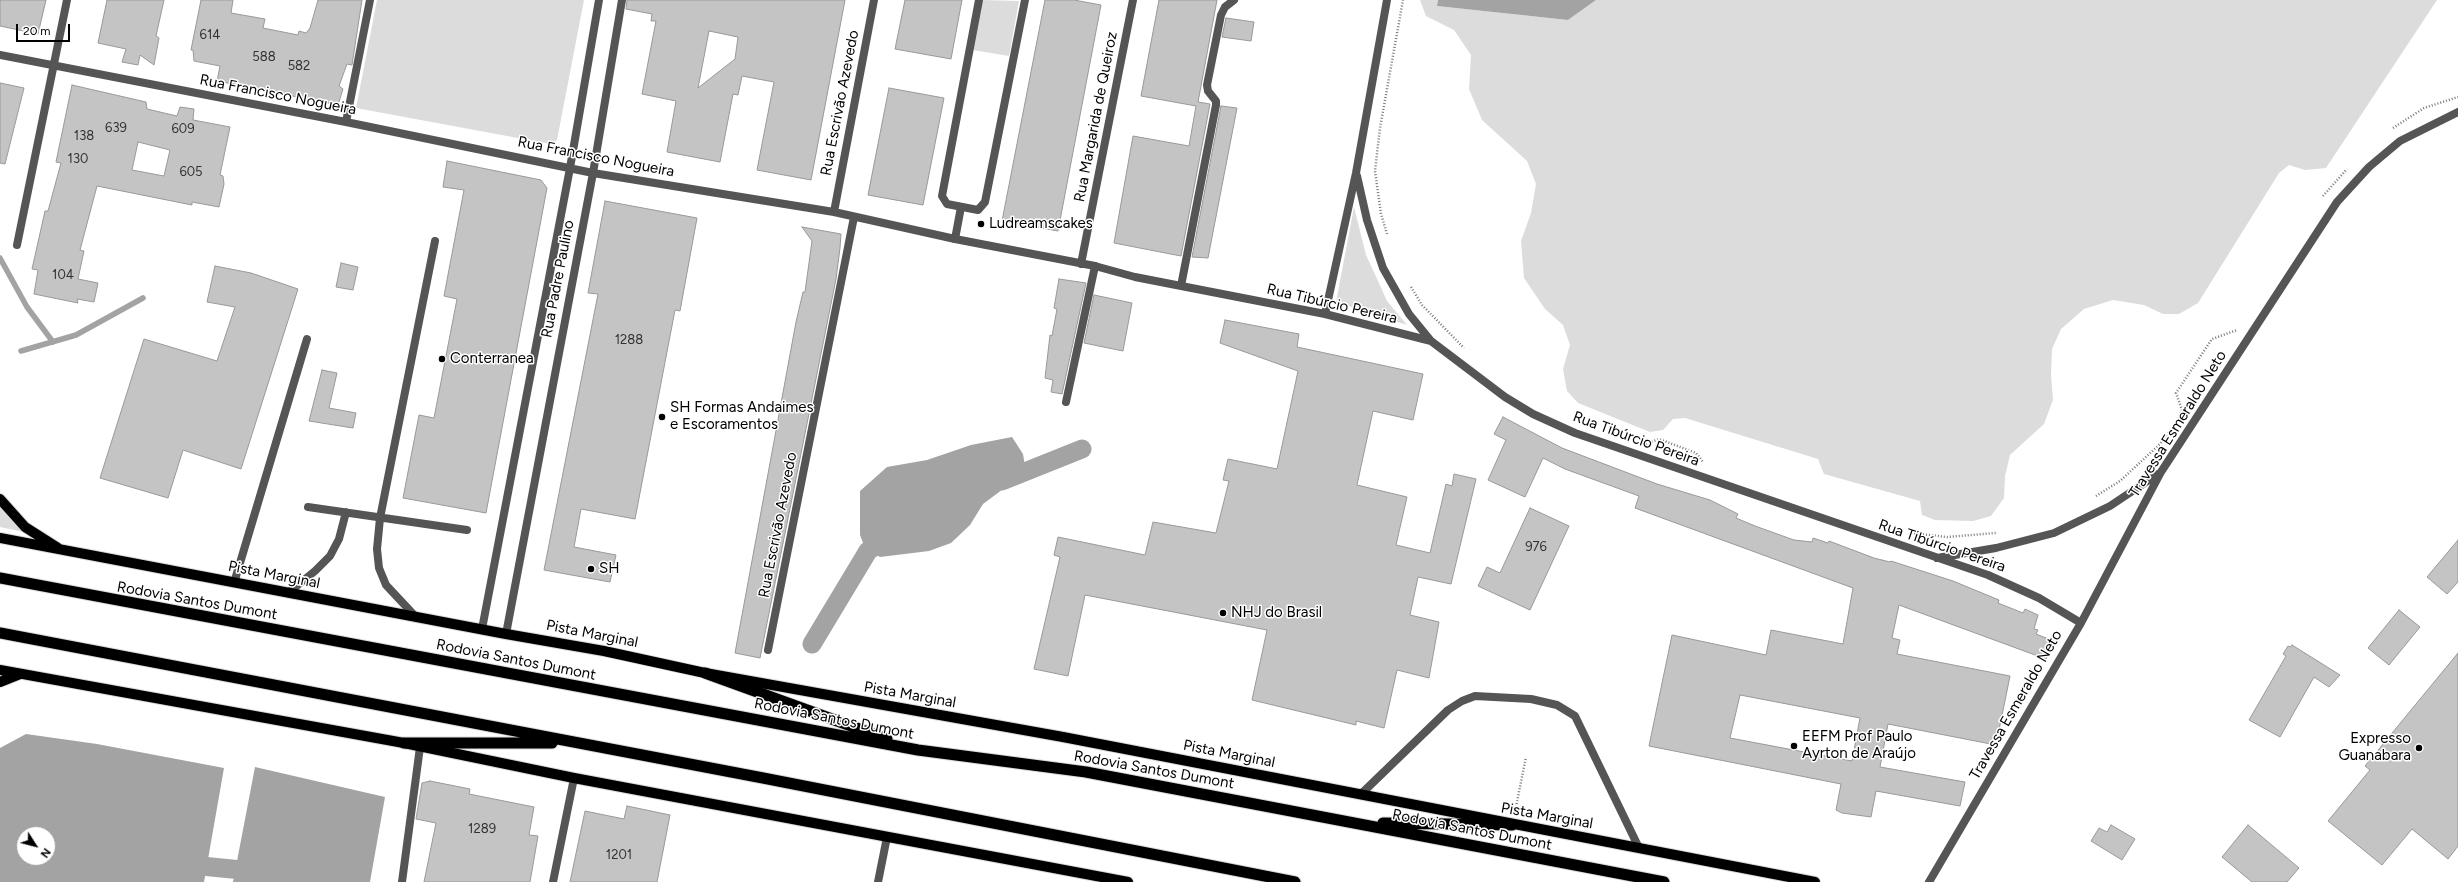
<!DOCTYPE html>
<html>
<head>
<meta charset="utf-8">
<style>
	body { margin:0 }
	#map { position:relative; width:2458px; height:882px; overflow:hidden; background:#fff; font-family:Figtree,sans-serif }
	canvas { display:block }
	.north { position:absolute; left:16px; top:826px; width:40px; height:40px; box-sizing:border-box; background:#fff; border:1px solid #999; border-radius:50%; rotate:126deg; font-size:11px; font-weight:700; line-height:16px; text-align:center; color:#000 }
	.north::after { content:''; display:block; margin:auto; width:14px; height:18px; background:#000; clip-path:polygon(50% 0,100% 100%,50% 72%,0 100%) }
	.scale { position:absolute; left:16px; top:24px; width:54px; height:18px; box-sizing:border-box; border:2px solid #000; border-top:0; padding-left:5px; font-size:12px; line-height:14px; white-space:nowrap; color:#000; -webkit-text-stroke:3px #fff; paint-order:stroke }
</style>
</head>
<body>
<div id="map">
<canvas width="2458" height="882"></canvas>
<div class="north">N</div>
<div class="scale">20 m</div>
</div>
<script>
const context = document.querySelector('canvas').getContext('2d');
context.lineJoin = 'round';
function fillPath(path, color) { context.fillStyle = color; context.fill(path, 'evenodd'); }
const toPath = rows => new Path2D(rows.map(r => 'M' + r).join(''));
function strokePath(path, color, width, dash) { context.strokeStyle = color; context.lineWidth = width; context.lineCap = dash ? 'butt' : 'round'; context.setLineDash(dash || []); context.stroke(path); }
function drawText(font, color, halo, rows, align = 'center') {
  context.font = font + ' Figtree,sans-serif'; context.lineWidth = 3; context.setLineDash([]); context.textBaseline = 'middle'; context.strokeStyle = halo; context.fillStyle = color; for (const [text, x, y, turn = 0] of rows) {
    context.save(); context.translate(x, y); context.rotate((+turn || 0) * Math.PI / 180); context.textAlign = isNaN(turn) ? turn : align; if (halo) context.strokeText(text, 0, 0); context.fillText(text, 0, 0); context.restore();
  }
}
fillPath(toPath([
	[377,0,584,0,557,140,550,144,356,108],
	[982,0,1019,1,1009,56,973,50],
	[1420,0,1438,0,1437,6,1568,20,1596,0,2437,0,2326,168,2305,170,2289,165,2279,173,2198,303,2179,314,2163,314,2144,305,2113,300,2084,309,2061,329,2052,349,2051,375,2053,400,2044,424,2010,455,2005,476,2004,498,1991,516,1973,521,1935,520,1922,515,1920,501,1824,474,1818,459,1685,418,1673,419,1663,430,1650,432,1578,403,1567,391,1563,369,1570,345,1563,325,1545,309,1524,278,1521,241,1531,213,1536,184,1527,161,1482,120,1469,89,1471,55,1454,30,1426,16],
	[1354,207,1366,255,1378,281,1387,301,1407,325,1336,302],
	[0,507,2,510,24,532,0,527]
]), '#dcdcdc');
fillPath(toPath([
	[1438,0,1596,0,1568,20,1437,6],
	[1012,437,1023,454,1026,472,983,504,970,525,951,543,929,551,880,557,865,548,860,535,860,491,887,467,927,460,971,445],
	[26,734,97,744,224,768,204,882,0,882,0,748],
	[24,834,48,834,48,858,24,858],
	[255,767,385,797,370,882,233,882]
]), '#a3a3a3');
strokePath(toPath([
	[0,258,27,307,53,342],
	[21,351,76,335,143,298]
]), '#a3a3a3', 5.5);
strokePath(toPath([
	[1002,481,1082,449],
	[812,644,868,551,889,536],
	[181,864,262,872]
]), '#a3a3a3', 19);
const building = toPath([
	[0,0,46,0,38,34,0,26,0,0],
	[107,0,164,0,156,36,159,38,154,65,140,55,138,65,122,62,126,49,98,43,107,0],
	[201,0,233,0,231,13,265,19,263,28,298,35,299,31,306,33,310,28,318,0,362,0,352,65,347,64,339,86,343,89,338,105,217,81,220,66,194,61,193,50,191,50,201,0],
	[627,0,845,0,811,180,757,170,774,82,742,76,738,95,733,94,720,162,667,152,676,101,642,94,656,21,651,21,652,14,626,9,627,0],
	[709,31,738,37,735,59,698,88,709,31],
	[905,0,962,0,951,59,895,49,905,0],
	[1045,0,1074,0,1101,5,1058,231,1002,221,1045,0],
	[1159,0,1217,0,1198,102,1210,104,1181,256,1114,243,1133,136,1189,146,1196,106,1141,96,1159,0],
	[1226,18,1254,22,1251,41,1222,37,1226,18],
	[0,83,24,88,5,164,0,163,0,83],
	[72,85,146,102,147,109,177,116,180,107,194,109,193,120,230,127,220,175,223,176,224,184,219,207,192,202,192,205,97,186,80,250,84,251,78,279,98,283,94,302,77,299,78,303,34,294,38,270,32,269,45,211,48,211,61,163,56,162,72,85],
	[138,142,170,150,164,176,132,170,138,142],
	[889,88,944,98,923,205,868,195,889,88],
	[1221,106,1237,108,1208,258,1192,257,1221,106],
	[447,161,541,180,547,188,486,513,403,498,419,415,434,418,457,299,444,296,464,190,443,187,447,161],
	[605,201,697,218,680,311,675,310,635,519,581,509,574,547,616,555,610,582,544,570,598,294,588,293,605,201],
	[802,227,841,234,840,248,836,279,760,658,735,653,796,322,803,292,805,292,812,241,802,227],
	[341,263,358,267,353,290,336,287,341,263],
	[215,266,251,273,298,289,241,469,183,450,168,498,100,478,144,339,217,361,235,307,207,302,215,266],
	[1059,279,1086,283,1062,394,1051,392,1053,380,1045,378,1050,335,1052,336,1057,309,1054,308,1059,279],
	[1094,295,1132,303,1123,351,1084,343,1094,295],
	[1225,320,1299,334,1297,347,1423,374,1413,420,1373,411,1357,485,1407,497,1396,545,1430,553,1446,484,1452,486,1454,474,1476,479,1451,584,1418,577,1410,615,1439,622,1429,678,1397,670,1384,728,1356,721,1356,725,1252,700,1267,630,1085,595,1068,676,1034,669,1060,557,1054,555,1058,537,1145,555,1153,522,1216,533,1229,481,1223,480,1228,459,1277,469,1298,371,1220,343,1225,320],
	[322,370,337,373,329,408,356,413,353,428,309,421,322,370],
	[1503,417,1562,448,1657,484,1710,500,1738,514,1736,518,1755,526,1794,540,1812,542,1813,538,1828,543,1829,541,1874,558,1890,562,1891,561,1953,581,1999,600,1998,603,2023,613,2025,609,2038,615,2034,629,2038,630,2036,634,2056,642,2046,659,1899,605,1892,638,1900,640,1897,654,2010,676,1996,745,1888,724,1880,767,1965,782,1960,806,1876,791,1871,817,1842,813,1836,810,1841,784,1649,746,1672,635,1766,655,1771,630,1843,644,1853,588,1635,508,1639,496,1565,469,1543,458,1525,497,1488,480,1506,440,1494,434,1503,417],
	[1740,695,1860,718,1852,761,1730,738,1740,695],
	[1530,508,1569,526,1530,610,1478,586,1487,567,1500,573,1530,508],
	[2458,540,2458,582,2447,594,2427,577,2458,540],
	[2399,610,2420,627,2389,665,2368,648,2399,610],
	[2292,645,2340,675,2329,687,2314,677,2280,737,2249,720,2286,656,2283,654,2288,646,2291,647,2292,645],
	[2458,653,2458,846,2448,859,2412,829,2382,865,2328,821,2370,770,2365,766,2458,653],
	[430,781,470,789,469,794,534,807,529,835,538,836,530,882,424,882,436,823,416,819,422,783,430,781],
	[627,806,670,815,657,882,570,882,585,811,624,819,627,806],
	[2111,825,2135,839,2122,860,2091,841,2099,828,2107,832,2111,825],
	[2248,825,2299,868,2287,882,2252,882,2222,857,2248,825]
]);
fillPath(building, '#c4c4c4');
strokePath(building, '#999', 1);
const primary = toPath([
	[0,499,25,527,58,548],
	[0,538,506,634,604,651,705,673,1063,737,1815,882],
	[0,670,404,743,574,778,1128,882],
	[0,682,20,674]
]);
const trunk = toPath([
	[0,578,918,750,1086,772,1664,882],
	[0,633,763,778,1295,882],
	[705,673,887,739],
	[404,743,552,743],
	[1383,823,1512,825]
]);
strokePath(primary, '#dbdbdb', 12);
strokePath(trunk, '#dbdbdb', 13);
strokePath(toPath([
	[2393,128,2424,108,2458,97],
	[2323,196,2347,169],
	[1387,234,1381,214,1375,171,1380,128,1403,0],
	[1411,287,1422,305,1464,348],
	[1646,444,1659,439,1696,453,1703,462],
	[2096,496,2120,481,2160,444,2177,422,2182,410,2176,393,2212,339,2237,330],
	[1911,533,1947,537,1996,533],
	[1516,807,1526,757]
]), '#777', 2.5, [1, 2]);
strokePath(toPath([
	[979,0,942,196,947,204,978,210,985,202,1025,0],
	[955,239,961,207],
	[1066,402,1095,266],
	[308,507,467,530],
	[234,583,307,339],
	[288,593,315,571,330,556,339,539,346,512],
	[415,616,386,585,379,568,377,549,380,518,435,241],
	[1360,795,1448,710,1462,701,1475,696,1531,699,1557,705,1575,716,1639,848],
	[402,882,420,747]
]), '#555', 8);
strokePath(toPath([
	[0,55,346,122,593,173,834,212,955,239,1095,266,1135,277,1325,314,1431,341,1505,397,1533,414,1575,433,1988,575,2039,598,2081,623],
	[346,122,370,0],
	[1357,176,1367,220,1383,268,1409,314,1431,341],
	[834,212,874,0],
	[17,245,67,0],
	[1081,264,1133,0],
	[1181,286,1216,105,1216,101,1208,91,1207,85,1221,15,1225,7,1234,0],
	[1325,314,1356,173,1387,0],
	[1937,558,1996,548,2054,533,2110,506,2158,474],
	[482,629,570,168,599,0],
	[506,634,593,173,622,0],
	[768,650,854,217],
	[553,882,574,778],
	[878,882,887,837],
	[1929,882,2081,623,2161,472,2337,202,2369,167,2400,141,2458,112]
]), '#555', 8);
strokePath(primary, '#000', 10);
strokePath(trunk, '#000', 11);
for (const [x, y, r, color] of [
	[981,224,4,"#000"],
	[442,359,4,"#000"],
	[662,417,4,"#000"],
	[591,569,4,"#000"],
	[1223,613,4,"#000"],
	[1794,746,4,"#000"],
	[2419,748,4,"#000"]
]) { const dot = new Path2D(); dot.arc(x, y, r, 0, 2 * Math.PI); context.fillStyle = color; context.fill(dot); strokePath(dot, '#fff', 1.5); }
drawText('13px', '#313131', null, [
	["614",210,35],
	["588",264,57],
	["582",299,66],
	["639",116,128],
	["609",183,129],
	["138",84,136],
	["130",78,159],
	["605",191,172],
	["104",63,275],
	["1288",629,340],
	["976",1536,547],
	["1289",482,829],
	["1201",619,855]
]);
drawText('15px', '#000', '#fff', [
	["Rua Francisco Nogueira",278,95,11],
	["Rua Escrivão Azevedo",840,103,-79],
	["Rua Margarida de Queiroz",1096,117,-79],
	["Rua Francisco Nogueira",596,157,11],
	["Rua Padre Paulino",558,279,-79],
	["Rua Tibúrcio Pereira",1332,304,13],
	["Travessa Esmeraldo Neto",2178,424,-58],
	["Rua Tibúrcio Pereira",1636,439,20],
	["Rua Escrivão Azevedo",778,525,-79],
	["Rua Tibúrcio Pereira",1942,546,19],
	["Pista Marginal",274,575,11],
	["Rodovia Santos Dumont",197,601,10],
	["Pista Marginal",592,634,11],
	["Rodovia Santos Dumont",516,660,11],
	["Pista Marginal",910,695,10],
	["Travessa Esmeraldo Neto",2016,705,-60],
	["Rodovia Santos Dumont",834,719,11],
	["Pista Marginal",1229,754,11],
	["Rodovia Santos Dumont",1154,770,10],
	["Pista Marginal",1547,816,10],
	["Rodovia Santos Dumont",1472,830,11]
]);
drawText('15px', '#000', '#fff', [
	["Ludreamscakes",989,224],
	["Conterranea",450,359],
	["SH Formas Andaimes",670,408],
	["e Escoramentos",670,425],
	["SH",599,569],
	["NHJ do Brasil",1231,613],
	["EEFM Prof Paulo",1802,737],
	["Ayrton de Araújo",1802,754],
	["Expresso",2411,739,"right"],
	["Guanabara",2411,756,"right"]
], 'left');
</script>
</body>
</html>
